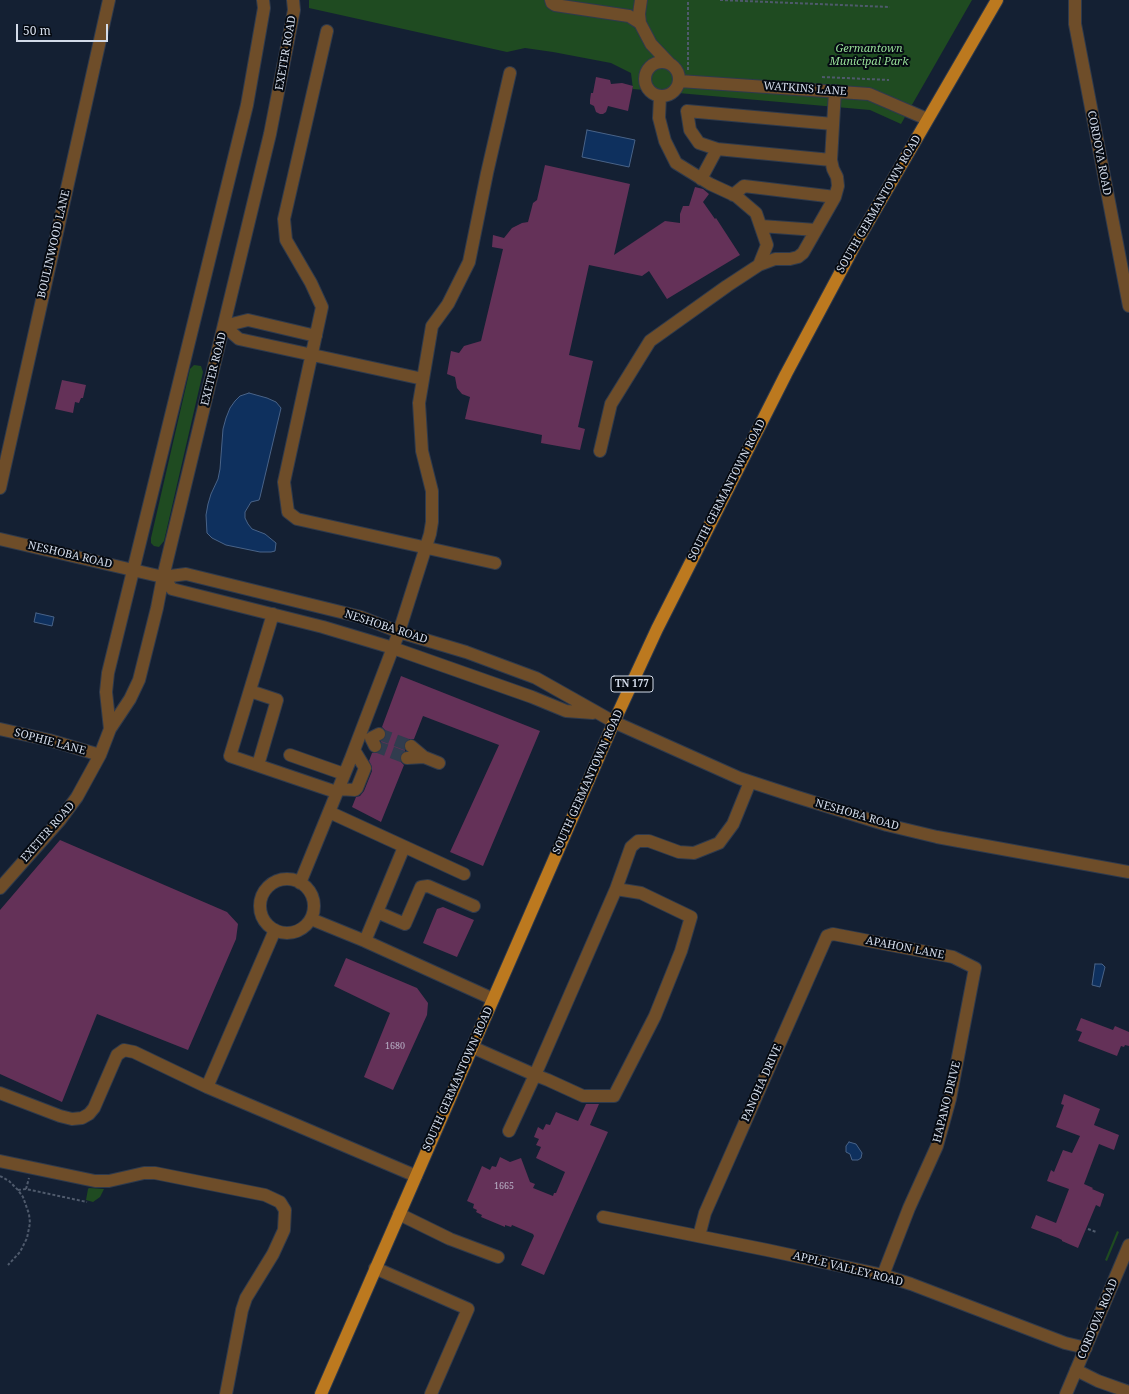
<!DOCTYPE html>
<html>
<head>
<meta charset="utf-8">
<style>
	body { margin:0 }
	#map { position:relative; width:1129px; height:1394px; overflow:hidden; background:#142033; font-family:"Noto Serif",serif }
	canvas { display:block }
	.scale { position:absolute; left:16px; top:24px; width:92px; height:18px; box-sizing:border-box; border:2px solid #d3dbe9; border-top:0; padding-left:5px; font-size:12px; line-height:14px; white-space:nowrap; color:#d3dbe9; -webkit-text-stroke:3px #050a12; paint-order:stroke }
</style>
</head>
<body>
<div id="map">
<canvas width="1129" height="1394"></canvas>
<div class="scale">50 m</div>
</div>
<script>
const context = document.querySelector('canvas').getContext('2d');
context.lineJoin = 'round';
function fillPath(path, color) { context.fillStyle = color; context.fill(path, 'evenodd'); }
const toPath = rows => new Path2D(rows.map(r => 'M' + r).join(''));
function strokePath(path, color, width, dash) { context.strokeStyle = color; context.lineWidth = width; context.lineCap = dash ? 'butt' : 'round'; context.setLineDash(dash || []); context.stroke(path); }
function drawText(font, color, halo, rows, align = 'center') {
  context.font = font + ' "Noto Serif",serif'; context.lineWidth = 4; context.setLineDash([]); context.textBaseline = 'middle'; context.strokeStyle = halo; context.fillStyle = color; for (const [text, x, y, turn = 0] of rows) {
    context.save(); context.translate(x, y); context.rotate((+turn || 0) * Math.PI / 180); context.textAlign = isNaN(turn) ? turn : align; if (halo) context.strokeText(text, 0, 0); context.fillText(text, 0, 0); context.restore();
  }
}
fillPath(toPath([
	[309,0,972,0,901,124,870,110,633,89,631,73,611,63,553,52,525,48,507,52,309,8],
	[194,365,201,366,203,372,164,541,159,547,154,546,151,543,151,538,190,369],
	[88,1189,89,1188,104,1189,100,1197,93,1202,86,1200],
	[1117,1231,1119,1232,1107,1261,1105,1260]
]), '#1f4b21');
const water = toPath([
	[587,130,635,140,629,167,582,157,587,130],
	[249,393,267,398,276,402,281,408,260,497,259,500,251,502,245,512,245,518,248,524,252,529,265,534,276,543,275,551,271,552,260,552,226,545,212,538,207,533,206,515,208,504,211,494,218,479,220,469,223,429,226,418,230,408,235,401,240,396,249,393],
	[36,613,54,617,52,626,34,622,36,613],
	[1095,964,1102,964,1105,967,1100,987,1092,985,1095,964],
	[849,1142,856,1144,862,1153,861,1158,858,1160,852,1160,850,1154,846,1152,846,1146,849,1142]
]);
fillPath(water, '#0e305e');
strokePath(water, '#496388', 1);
fillPath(toPath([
	[596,77,610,80,611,84,622,83,633,86,628,111,608,106,606,112,603,114,600,114,596,112,594,106,590,104,590,100,591,93,593,93],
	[545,165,630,184,614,255,665,221,680,223,680,214,683,206,689,206,695,187,703,189,709,194,703,202,715,219,716,218,740,255,667,299,649,271,642,276,589,265,569,355,593,361,578,427,585,429,580,450,541,443,542,435,465,419,470,397,462,394,457,388,455,377,447,374,451,351,459,353,464,346,481,341,503,249,492,247,493,235,504,238,512,228,522,223,528,222,533,203,537,200],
	[62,380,86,385,83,398,81,398,79,403,75,402,73,413,55,409],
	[401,676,540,731,483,866,450,852,499,745,423,716,414,739,408,739,404,744,405,751,401,754,400,758,401,762,404,765,381,822,352,807,356,797,360,796,364,791,372,771,372,767,369,761,372,753,378,753,381,750,382,746,381,741,385,738,386,734,385,730,382,727],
	[60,840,227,912,238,924,236,939,188,1050,97,1014,62,1102,0,1074,0,910],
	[443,907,474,920,457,957,423,943,437,909],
	[346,958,417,988,428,1003,427,1015,393,1090,364,1077,390,1013,334,986],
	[1081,1018,1113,1030,1115,1026,1129,1032,1129,1046,1125,1045,1124,1047,1121,1046,1117,1056,1078,1041,1082,1032,1076,1030],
	[1064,1094,1100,1109,1094,1125,1119,1135,1114,1150,1099,1144,1084,1184,1093,1188,1092,1189,1104,1194,1104,1195,1100,1207,1096,1205,1078,1248,1062,1241,1062,1240,1058,1238,1031,1228,1036,1215,1056,1223,1069,1189,1047,1181,1051,1170,1054,1172,1063,1150,1072,1153,1080,1136,1056,1127,1064,1105,1061,1104],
	[586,1104,599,1104,590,1125,608,1132,544,1275,521,1265,534,1236,533,1234,512,1225,511,1227,505,1225,505,1227,481,1217,482,1215,476,1212,477,1210,473,1208,474,1204,467,1201,482,1166,490,1170,492,1166,496,1167,500,1157,510,1162,521,1158,530,1182,535,1184,533,1188,553,1196,554,1193,556,1193,565,1172,536,1158,541,1147,536,1145,539,1139,534,1137,538,1127,543,1130,546,1124,550,1125,556,1112,578,1121]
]), '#643158');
strokePath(toPath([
	[379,734,411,746],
	[375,746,407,758]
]), '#313c4e', 12, [12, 6]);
const minor = toPath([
	[551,0,552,3,555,5,629,16,640,23],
	[641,0,639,14,640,23,651,44,670,64],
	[1075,0,1075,24,1129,306],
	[327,31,284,219,286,240,311,283,322,307,284,482,288,512,297,519,495,563],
	'645 79a17 17 0 1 1 34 0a17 17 0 1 1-34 0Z',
	[679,81,869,94,927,119],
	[717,149,699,143,690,130,687,111,833,124],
	[701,179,717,149,831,160],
	[733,195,744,186,835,197],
	[761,226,816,230],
	[759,265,775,259,790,259,798,257,803,253,835,197,838,186,837,177,833,169,831,160,835,91],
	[224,326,239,339,423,379],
	[224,326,248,320,316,336],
	[600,451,611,404,650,341,727,286,759,265,767,245,756,213,736,196,710,184,676,163,665,141,659,118,660,96],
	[0,488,109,0],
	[0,539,163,577,186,574,361,617,399,632,466,652,536,678,614,722,739,778,797,797,887,825,937,837,1129,872],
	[163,577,172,589,323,627,393,648,532,697,566,711,593,713],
	[273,614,230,756,336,792],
	[250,691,277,700,258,765],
	[0,729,49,740,100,755],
	[110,729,106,692,108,673,247,105,264,8,263,0],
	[375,746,371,738,379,734],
	[290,755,344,774],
	[424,757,439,763],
	[407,758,424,757,411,746],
	[338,789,355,790,357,788,365,768,354,750],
	[329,812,464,874],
	'260 906a27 27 0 1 1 54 0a27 27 0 1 1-54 0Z',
	[300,883,351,758,399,632,430,534,432,522,432,491,422,451,419,403,432,326,448,304,469,262,487,173,510,73],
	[0,888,60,820,77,797,100,755,110,729,130,699,139,680,157,608,163,577,270,134,294,10,293,0],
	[616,889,631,847,638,841,649,841,679,852,694,853,719,843,733,824,750,782],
	[377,912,405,924,421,887,428,886,474,906],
	[311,919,365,941,493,999],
	[365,941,404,847],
	[472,1047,535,1075,548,1080,583,1096,614,1096,655,1016,681,951,691,917,641,893,616,889,535,1075,509,1131],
	[207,1087,275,930],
	[0,1093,60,1116,72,1119,82,1118,89,1114,94,1108,117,1055,124,1050,134,1052,207,1087,416,1176],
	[0,1161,95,1181,109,1181,144,1173,155,1173,265,1195,280,1202,285,1210,284,1230,273,1254,246,1298,242,1310,226,1394],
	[399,1214,450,1239,498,1257],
	[603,1217,767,1250,883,1275,911,1284,1065,1343,1086,1348],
	[699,1236,705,1213,827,936,833,934,953,957,975,968,950,1099,937,1146,909,1208,883,1275],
	[375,1268,468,1309,431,1394],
	[1076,1370,1098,1381,1129,1392],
	[1066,1394,1129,1245]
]);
const major = toPath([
	[321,1394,614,722,657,629,786,374,856,243,997,0]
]);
strokePath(minor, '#2f3a4c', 14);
strokePath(major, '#2f3a4c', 14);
strokePath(toPath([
	[720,0,890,7],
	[688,70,688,0],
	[822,77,889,80],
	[0,1176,9,1181,18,1190,23,1197,29,1214,30,1223,27,1238,20,1252,8,1265],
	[26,1189,29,1178],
	[18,1190,26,1189,87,1202],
	[1088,1229,1096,1232]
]), '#4f5a6c', 2, [3, 2]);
strokePath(minor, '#6e4d29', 12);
strokePath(major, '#bc791f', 12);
drawText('9px', '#b7b0c5', null, [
	["1680",395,1046],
	["1665",504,1186]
]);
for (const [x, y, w] of [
	[632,684,42]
]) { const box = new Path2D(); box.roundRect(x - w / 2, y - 8, w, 16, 3); context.fillStyle = '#050a12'; context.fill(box); strokePath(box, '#d3dbe9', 1); }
drawText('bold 10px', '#d3dbe9', null, [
	["TN 177",632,684]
]);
drawText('italic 11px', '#98df98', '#050a12', [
	["Germantown",869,49],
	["Municipal Park",869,62]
]);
drawText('11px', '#d3dbe9', '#050a12', [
	["EXETER ROAD",286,53,-80],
	["WATKINS LANE",805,89,4],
	["CORDOVA ROAD",1099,153,79],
	["SOUTH GERMANTOWN ROAD",879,204,-60],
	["BOULINWOOD LANE",54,244,-77],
	["EXETER ROAD",214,369,-76],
	["SOUTH GERMANTOWN ROAD",727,490,-63],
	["NESHOBA ROAD",70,555,13],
	["NESHOBA ROAD",386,627,18],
	["SOPHIE LANE",50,742,15],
	["SOUTH GERMANTOWN ROAD",588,782,-66],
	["NESHOBA ROAD",857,815,16],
	["EXETER ROAD",48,832,-49],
	["APAHON LANE",905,948,11],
	["SOUTH GERMANTOWN ROAD",458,1079,-66],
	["PANOHA DRIVE",762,1083,-66],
	["HAPANO DRIVE",947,1102,-76],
	["APPLE VALLEY ROAD",848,1269,14],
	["CORDOVA ROAD",1098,1319,-67]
]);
</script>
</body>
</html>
